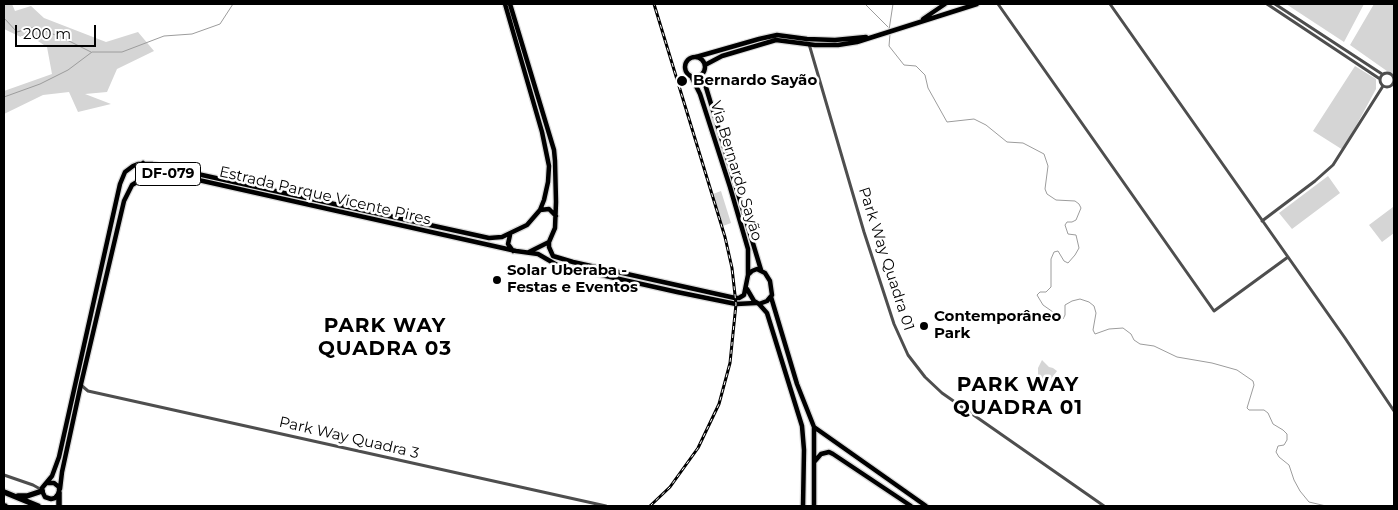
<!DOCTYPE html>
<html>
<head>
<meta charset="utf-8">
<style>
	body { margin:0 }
	#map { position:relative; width:1398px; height:510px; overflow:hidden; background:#fff; font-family:Montserrat,sans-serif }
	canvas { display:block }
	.frame { position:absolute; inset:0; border:5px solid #000; pointer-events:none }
	.scale { position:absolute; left:15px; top:25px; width:81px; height:22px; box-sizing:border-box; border:2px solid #000; border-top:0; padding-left:6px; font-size:15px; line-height:18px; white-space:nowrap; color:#000; -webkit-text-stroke:4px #fff; paint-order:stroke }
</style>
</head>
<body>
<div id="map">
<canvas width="1398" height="510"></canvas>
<div class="frame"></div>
<div class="scale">200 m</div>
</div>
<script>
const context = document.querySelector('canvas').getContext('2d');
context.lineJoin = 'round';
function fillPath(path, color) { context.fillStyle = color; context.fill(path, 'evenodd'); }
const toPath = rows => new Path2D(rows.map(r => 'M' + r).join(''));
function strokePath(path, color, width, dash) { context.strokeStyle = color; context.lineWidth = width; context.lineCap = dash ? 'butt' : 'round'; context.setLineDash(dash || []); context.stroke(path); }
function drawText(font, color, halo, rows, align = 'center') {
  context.font = font + ' Montserrat,sans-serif'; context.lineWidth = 5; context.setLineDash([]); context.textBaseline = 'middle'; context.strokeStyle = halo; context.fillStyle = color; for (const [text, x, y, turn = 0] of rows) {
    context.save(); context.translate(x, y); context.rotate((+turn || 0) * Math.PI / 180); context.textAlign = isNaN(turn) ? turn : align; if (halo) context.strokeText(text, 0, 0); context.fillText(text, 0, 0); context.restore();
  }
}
fillPath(toPath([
	[4,4,12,4,15,11,31,6,44,18,106,42,138,32,154,51,117,69,107,92,85,94,111,104,78,112,69,92,43,95,4,114,4,91,52,74,47,47,29,35,25,39,4,29],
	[1286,4,1364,4,1344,42],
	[1374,4,1394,4,1394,76,1350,45],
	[1355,66,1376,79,1376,89,1343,150,1313,131],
	[1328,176,1340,193,1292,229,1279,213],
	[721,191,731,223,723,226,713,194],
	[1393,207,1394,233,1382,242,1369,225],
	[1042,360,1049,367,1053,368,1057,371,1048,383,1038,376,1038,368]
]), '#d5d5d5');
strokePath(toPath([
	[865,4,888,27],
	[4,18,17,32,34,27,61,37,91,52],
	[889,30,893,4],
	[890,34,889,46,904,65,916,66,925,75,928,88,947,122,974,119,986,125,1007,142,1023,143,1044,154,1048,166,1045,189,1047,194,1056,200,1075,201,1079,204,1081,208,1076,220,1072,222,1067,222,1065,225,1068,234,1076,235,1079,248,1075,255,1068,263,1064,261,1058,251,1054,252,1051,259,1051,287,1046,292,1040,292,1037,295,1043,305,1063,319,1065,315,1065,305,1072,301,1080,299,1089,302,1094,306,1096,313,1093,330,1095,334,1109,329,1123,328,1131,334,1134,340,1140,344,1154,346,1177,357,1212,363,1237,370,1253,381,1254,385,1247,408,1249,410,1264,410,1268,413,1273,424,1283,430,1287,434,1287,440,1284,445,1278,446,1276,452,1279,457,1289,465,1294,480,1300,491,1309,502,1326,506],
	[4,97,40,84,68,70,92,52,122,52,164,36,192,34,220,24,233,4]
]), '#9c9c9c', 1);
const major = toPath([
	[510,4,554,150,555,161,556,202,555,228,549,242,529,252],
	[923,19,945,4],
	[696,57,759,39,777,35,807,39,835,40,866,37],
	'685 67a10 10 0 1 1 20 0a10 10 0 1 1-20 0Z',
	[705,65,722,56,776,40,815,45,838,45,857,42,977,4],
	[702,74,761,270],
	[143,163,148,169,145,177],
	[540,210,549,209,556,216],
	[510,235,508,244,513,251],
	[549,242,549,247,553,256,573,262,735,298,739,298,744,295,748,275,748,249,730,187,700,94,691,76],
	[747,289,754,301,759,304,767,301,772,295,770,281,765,273,757,269,752,271,749,274],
	[771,297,797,384,814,427,814,506],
	[759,304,767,313,802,426,804,450,803,506],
	[814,427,926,506],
	[815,461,821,454,829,452,833,454,911,506],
	[47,483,54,483,59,487,59,493,55,498,51,499,45,497,43,493,42,488,52,476,59,457,120,184,125,172,133,166,138,164,152,164,489,238,502,237,527,225,540,210,544,200,548,182,549,166,542,132,505,4],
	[60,489,62,472,81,384,124,201,132,185,145,177,153,174,168,174,203,181,516,251,538,254,557,265,677,292,736,304,756,303]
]);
const highway = toPath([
	[4,492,38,506],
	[18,496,27,496,42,491],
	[4,506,5,506],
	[59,506,59,493]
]);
strokePath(major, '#dbdbdb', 7);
strokePath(highway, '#dbdbdb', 8);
strokePath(toPath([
	[998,4,1214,311,1288,257],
	[1110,4,1345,338,1394,411],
	[1267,4,1380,79],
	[1275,4,1382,74],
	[809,44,864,232,894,324,908,355,925,377,942,393,1104,506],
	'1380 80a7 7 0 1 1 14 0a7 7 0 1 1-14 0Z',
	[1262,221,1315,181,1333,165,1383,86],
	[81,385,88,391,106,395,606,506],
	[4,475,33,485,42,490]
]), '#4e4e4e', 3);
strokePath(major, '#000', 4.5);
strokePath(highway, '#000', 5.5);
const rail = toPath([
	[650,506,670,487,698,448,719,404,730,363,736,304,732,268,725,237,654,4]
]);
strokePath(rail, '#000', 3);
strokePath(rail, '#fff', 1, [4]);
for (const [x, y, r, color] of [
	[682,81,6,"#000"],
	[497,280,5,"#000"],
	[924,326,5,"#000"]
]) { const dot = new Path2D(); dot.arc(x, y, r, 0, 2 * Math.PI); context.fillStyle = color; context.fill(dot); strokePath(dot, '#fff', 2); }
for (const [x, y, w] of [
	[168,174,65]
]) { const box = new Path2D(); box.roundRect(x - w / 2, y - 11.5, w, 23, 4); context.fillStyle = '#fff'; context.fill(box); strokePath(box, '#000', 1); }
drawText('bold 14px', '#000', null, [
	["DF-079",168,174]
]);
drawText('bold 15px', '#000', '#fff', [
	["Bernardo Sayão",693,81],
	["Solar Uberaba -",507,271],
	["Festas e Eventos",507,288],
	["Contemporâneo",934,317],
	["Park",934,334]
], 'left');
drawText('15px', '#000', '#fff', [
	["Via Bernardo Sayão",736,171,73],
	["Estrada Parque Vicente Pires",325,196,13],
	["Park Way Quadra 01",886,259,72],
	["Park Way Quadra 3",349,438,13]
]);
context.letterSpacing = '1px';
drawText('bold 20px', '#000', '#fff', [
	["PARK WAY",385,326],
	["QUADRA 03",385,349],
	["PARK WAY",1018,385],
	["QUADRA 01",1018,408]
]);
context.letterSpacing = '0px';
</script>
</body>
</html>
